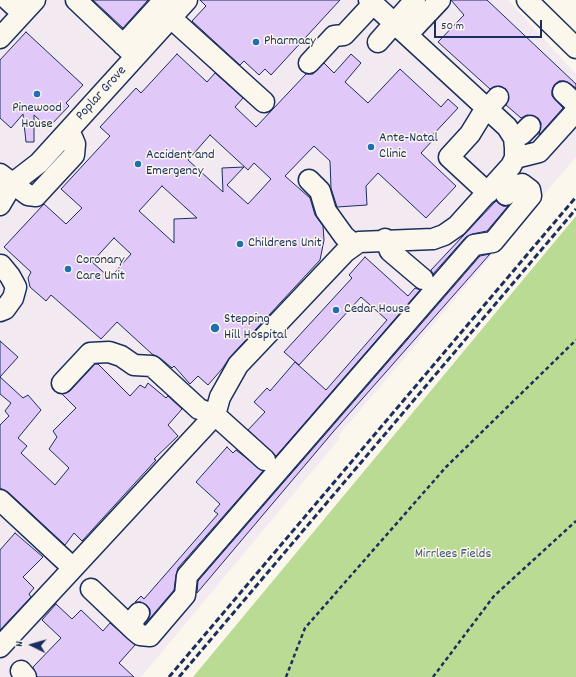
<!DOCTYPE html>
<html>
<head>
<meta charset="utf-8">
<style>
	body { margin:0 }
	#map { position:relative; width:576px; height:677px; overflow:hidden; background:#fbf7ec; font-family:Dekko,sans-serif }
	canvas { display:block }
	.north { position:absolute; left:12px; top:625px; width:40px; height:40px; -webkit-text-stroke:3px #fbf7ec; paint-order:stroke; rotate:275deg; font-size:11px; font-weight:700; line-height:16px; text-align:center; color:#1b2f5e }
	.north::after { content:''; display:block; margin:auto; width:14px; height:18px; background:#1b2f5e; clip-path:polygon(50% 0,100% 100%,50% 72%,0 100%) }
	.scale { position:absolute; left:434px; top:20px; width:108px; height:18px; box-sizing:border-box; border:2px solid #1b2f5e; border-top:0; padding-left:5px; font-size:12px; line-height:14px; white-space:nowrap; color:#1b2f5e; -webkit-text-stroke:3px #fbf7ec; paint-order:stroke }
</style>
</head>
<body>
<div id="map">
<canvas width="576" height="677"></canvas>
<div class="north">N</div>
<div class="scale">50 m</div>
</div>
<script>
const context = document.querySelector('canvas').getContext('2d');
context.lineJoin = 'round';
function fillPath(path, color) { context.fillStyle = color; context.fill(path, 'evenodd'); }
const toPath = rows => new Path2D(rows.map(r => 'M' + r).join(''));
function strokePath(path, color, width, dash) { context.strokeStyle = color; context.lineWidth = width; context.lineCap = dash ? 'butt' : 'round'; context.setLineDash(dash || []); context.stroke(path); }
function drawText(font, color, halo, rows, align = 'center') {
  context.font = font + ' Dekko,sans-serif'; context.lineWidth = 3; context.setLineDash([]); context.textBaseline = 'middle'; context.strokeStyle = halo; context.fillStyle = color; for (const [text, x, y, turn = 0] of rows) {
    context.save(); context.translate(x, y); context.rotate((+turn || 0) * Math.PI / 180); context.textAlign = isNaN(turn) ? turn : align; if (halo) context.strokeText(text, 0, 0); context.fillText(text, 0, 0); context.restore();
  }
}
fillPath(toPath([
	[0,0,508,0,576,74,576,157,338,436,340,438,141,677,0,677]
]), '#f3e9f0');
fillPath(toPath([
	[576,216,576,677,193,677]
]), '#badb94');
const building = toPath([
	[93,0,148,0,123,28,93,0],
	[200,0,340,0,271,75,265,69,259,75,244,61,240,65,192,21,206,6,200,0],
	[451,0,487,0,576,84,576,88,565,81,559,81,554,85,552,90,552,96,563,108,539,135,541,123,538,118,527,115,521,118,506,105,509,99,506,89,500,86,490,89,438,42,464,15,451,0],
	[26,32,83,85,66,103,69,106,48,128,34,115,34,142,26,142,23,114,11,128,0,118,0,60,26,32],
	[177,54,207,82,215,73,243,98,235,107,256,127,306,74,313,74,324,63,334,73,351,54,361,63,345,82,368,103,400,69,441,107,448,99,458,108,429,139,432,141,421,153,456,186,426,218,378,173,366,186,367,205,337,207,331,188,330,161,314,146,285,176,310,198,315,215,323,226,324,240,320,260,230,357,222,369,208,385,198,376,190,384,174,366,172,368,160,358,152,354,117,322,101,339,51,295,46,301,30,287,28,278,31,272,4,247,44,204,66,224,82,208,61,189,110,136,100,127,136,88,141,93,177,54],
	[210,135,248,170,254,163,271,179,248,204,227,185,244,167,222,168,223,192,188,160,210,135],
	[162,186,197,218,174,219,174,243,139,211,162,186],
	[114,238,131,254,110,278,92,262,114,238],
	[496,201,503,206,508,206,487,231,472,234,466,237,433,274,431,270,496,201],
	[490,254,333,432,197,593,198,581,480,256,490,254],
	[365,257,408,296,415,288,420,290,276,456,248,430,265,412,254,402,267,388,270,391,295,362,326,390,387,320,361,297,299,365,284,352,352,278,349,275,365,257],
	[0,341,18,357,0,377,23,398,28,395,41,410,18,438,27,446,21,453,55,485,69,468,49,449,57,437,53,431,76,408,62,394,70,391,95,364,98,364,130,396,140,385,145,388,148,383,166,398,168,396,182,409,168,425,178,436,154,459,156,460,82,541,74,533,65,545,8,492,0,488,0,425,9,416,5,411,11,403,0,394,0,341],
	[227,447,233,453,236,450,263,471,178,568,176,575,174,590,145,624,150,615,150,609,141,602,135,602,141,596,144,599,218,514,214,511,220,504,196,482,227,447],
	[15,533,43,557,23,577,34,588,29,594,31,597,0,630,0,550,15,533],
	[56,604,72,619,81,610,103,631,110,623,135,645,119,663,134,677,37,677,33,667,61,638,42,620,56,604]
]);
fillPath(building, '#e0c9f9');
strokePath(building, '#1b2f5e', 1);
const minor = toPath([
	[8,0,22,13],
	[76,0,135,56],
	[527,0,576,48],
	[171,18,264,102],
	[407,35,440,0],
	[0,38,35,0],
	[378,42,415,0],
	[123,45,164,0],
	[309,63,334,36,344,35,373,4],
	[563,92,576,104],
	[514,138,522,134,530,126],
	[515,158,539,152,576,111],
	[0,174,28,195,36,196,74,155,75,144,72,137,67,133],
	[309,180,320,191,326,211,344,236,354,245],
	[13,183,39,163,187,0],
	[488,193,449,157,470,134,481,116,498,97],
	[0,205,13,183],
	[385,239,390,251,423,279],
	[0,268,1,265,10,276,16,287,13,298,5,309,0,311],
	[62,383,90,353,109,352,121,356,134,365,152,366,199,409,215,415,265,460],
	[0,500,73,568],
	[91,589,134,630],
	[139,613,133,620,134,630,140,635,150,636,185,595,187,576,474,245,493,242,531,196,530,190,522,184,516,185,506,195],
	[0,647,215,415,220,397,238,365,345,252,359,242,433,239,444,235,457,226,511,166,515,158,515,148,514,138,507,127,369,0],
	[21,671,26,677]
]);
strokePath(minor, '#1b2f5e', 23);
strokePath(toPath([
	[286,677,305,628,446,467,576,340],
	[433,677,494,596,576,521]
]), '#1b2f5e', 2.5, [4, 3]);
strokePath(minor, '#fbf7ec', 20);
strokePath(toPath([
	[169,677,576,197],
	[179,677,576,209]
]), '#1b2f5e', 3, [6, 3]);
for (const [x, y, r, color] of [
	[256,42,4,"#1f6fb2"],
	[37,94,4,"#1f6fb2"],
	[371,147,4,"#1f6fb2"],
	[138,164,4,"#1f6fb2"],
	[240,244,4,"#1f6fb2"],
	[68,269,4,"#1f6fb2"],
	[336,310,4,"#1f6fb2"],
	[215,328,5,"#1f6fb2"]
]) { const dot = new Path2D(); dot.arc(x, y, r, 0, 2 * Math.PI); context.fillStyle = color; context.fill(dot); strokePath(dot, '#fbf7ec', 1.5); }
drawText('14px', '#1b2f5e', '#fbf7ec', [
	["Pharmacy",264,42],
	["Pinewood",37,109,"center"],
	["House",37,125,"center"],
	["Ante-Natal",379,139],
	["Clinic",379,155],
	["Accident and",146,156],
	["Emergency",146,172],
	["Childrens Unit",248,244],
	["Coronary",76,261],
	["Care Unit",76,277],
	["Cedar House",344,310],
	["Stepping",224,320],
	["Hill Hospital",224,336]
], 'left');
drawText('14px', '#1b2f5e', '#fbf7ec', [
	["Poplar Grove",102,94,-48]
]);
drawText('14px', '#435a6c', '#fbf7ec', [
	["Mirrlees Fields",453,555]
]);
</script>
</body>
</html>
